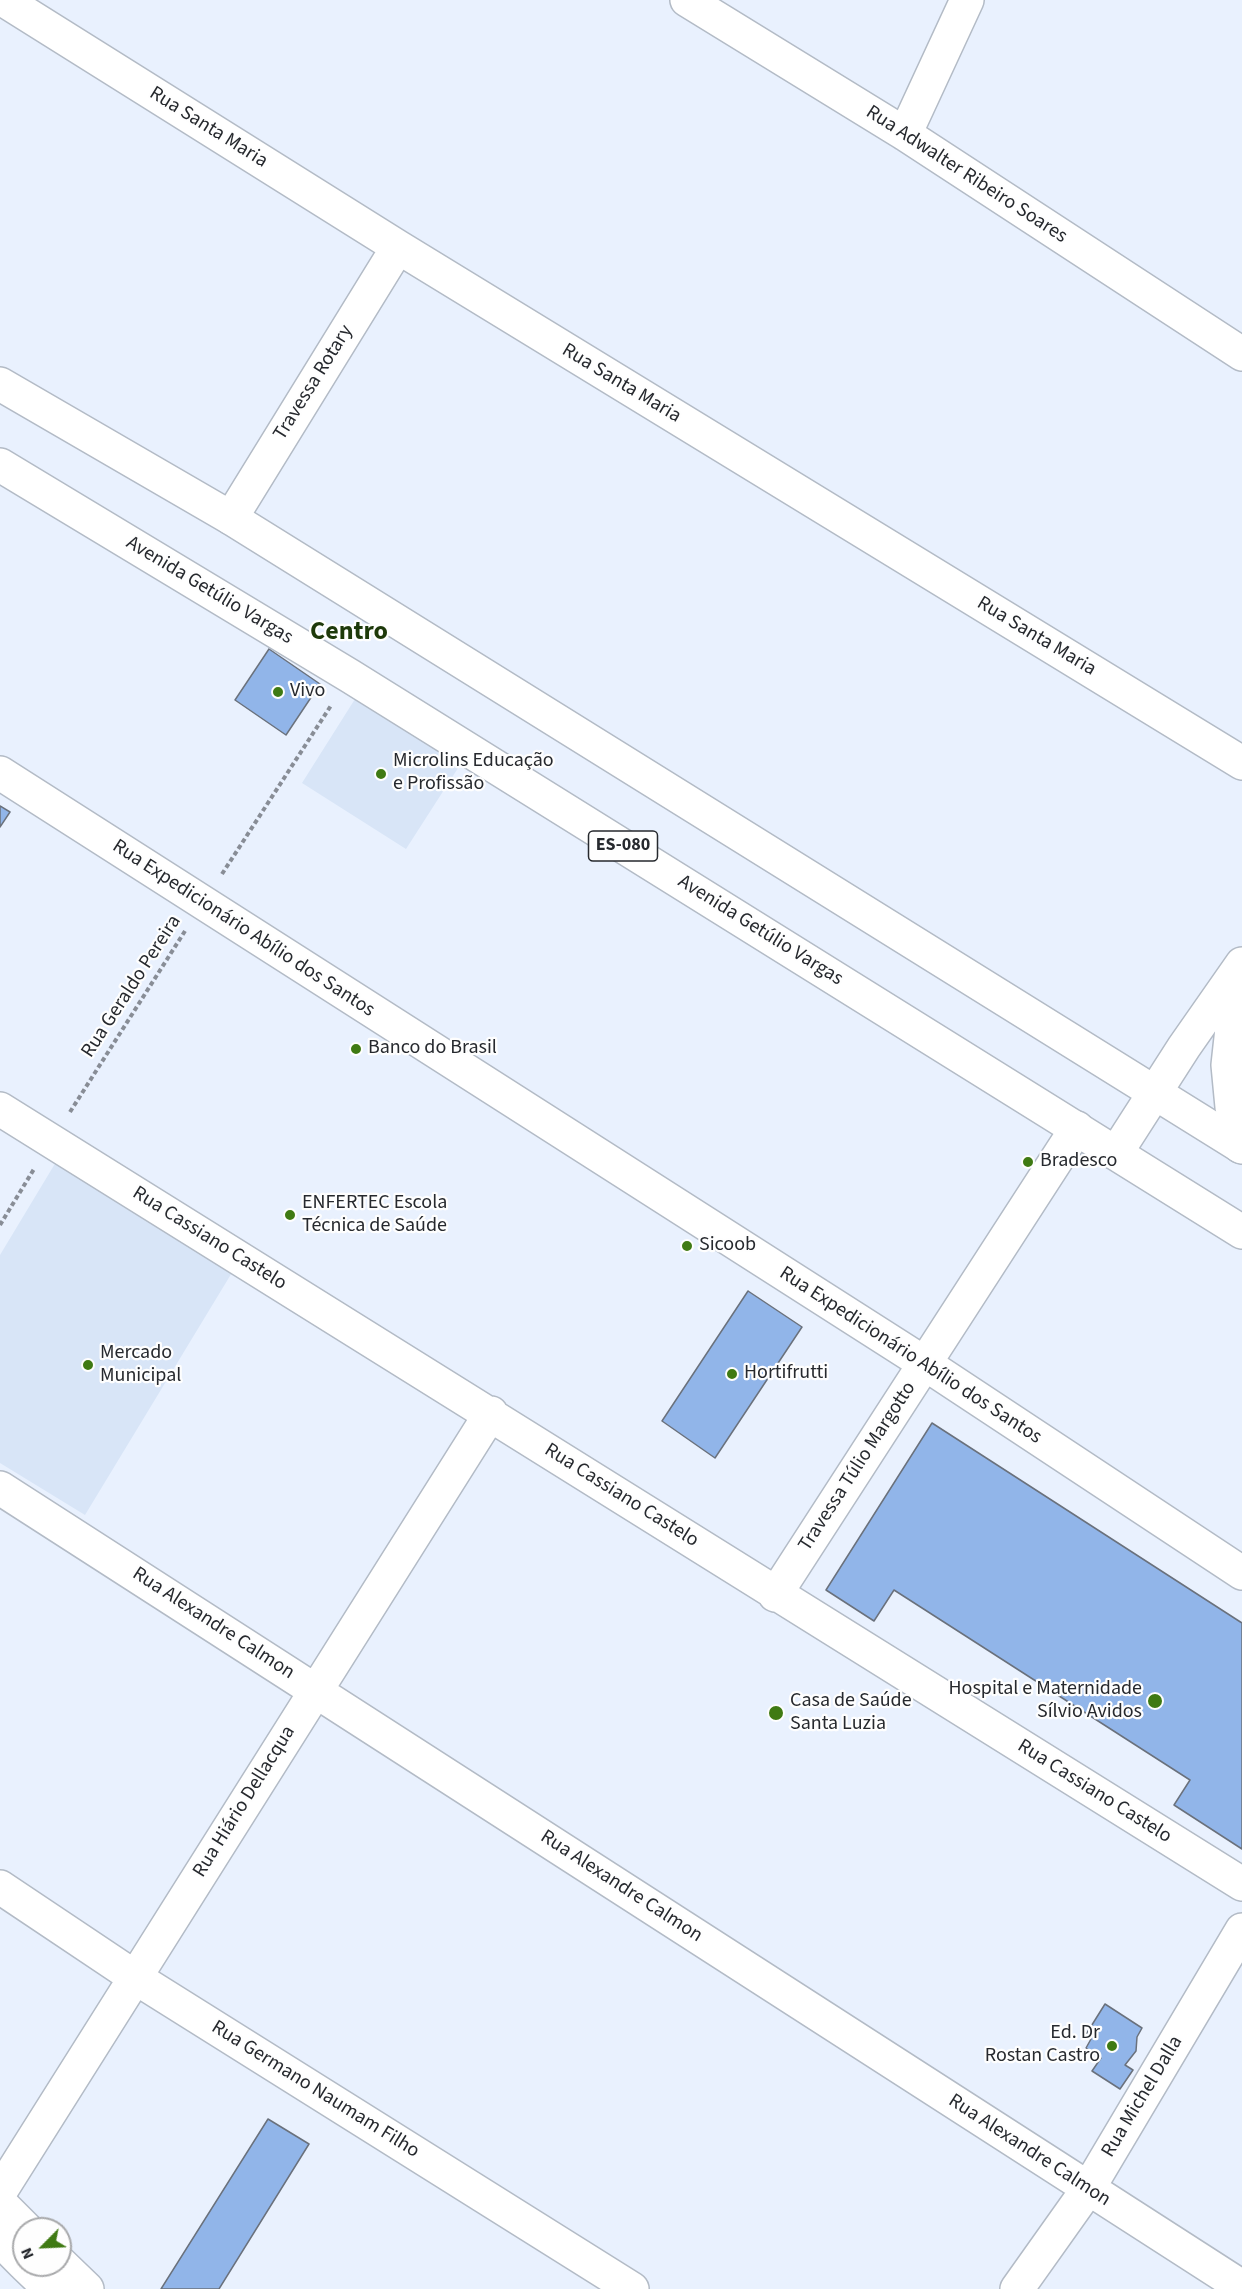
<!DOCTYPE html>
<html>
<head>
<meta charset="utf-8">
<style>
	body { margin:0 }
	#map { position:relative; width:1242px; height:2289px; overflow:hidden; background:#e9f1fe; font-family:"Source Sans 3",sans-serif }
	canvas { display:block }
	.north { position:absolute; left:12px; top:2217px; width:60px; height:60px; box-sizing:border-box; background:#fefefe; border:2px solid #a8a9ab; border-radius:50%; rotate:246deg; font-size:16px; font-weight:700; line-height:24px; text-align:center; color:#26292e }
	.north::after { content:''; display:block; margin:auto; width:21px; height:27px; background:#3f7a13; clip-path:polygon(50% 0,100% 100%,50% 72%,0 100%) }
</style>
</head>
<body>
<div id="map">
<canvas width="1242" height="2289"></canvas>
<div class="north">N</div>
</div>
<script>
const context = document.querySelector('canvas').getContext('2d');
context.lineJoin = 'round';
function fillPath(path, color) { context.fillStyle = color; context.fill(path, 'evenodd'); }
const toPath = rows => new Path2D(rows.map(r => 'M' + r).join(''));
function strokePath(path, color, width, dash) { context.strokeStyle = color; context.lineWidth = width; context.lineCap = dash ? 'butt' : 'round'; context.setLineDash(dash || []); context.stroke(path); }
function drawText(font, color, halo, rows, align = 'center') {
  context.font = font + ' "Source Sans 3",sans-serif'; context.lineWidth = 4.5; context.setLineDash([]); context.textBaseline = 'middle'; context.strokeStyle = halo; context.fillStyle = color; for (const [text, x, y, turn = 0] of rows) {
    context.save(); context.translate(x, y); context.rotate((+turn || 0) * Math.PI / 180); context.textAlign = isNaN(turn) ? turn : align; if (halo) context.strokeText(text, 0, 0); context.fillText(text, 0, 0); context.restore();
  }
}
fillPath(toPath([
	[355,699,460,765,406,849,302,783],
	[59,1157,236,1266,85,1515,0,1463,0,1255]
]), '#d8e5f7');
const building = toPath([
	[269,649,320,684,286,735,235,700,269,649],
	[0,806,10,812,0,827,0,806],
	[748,1291,802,1327,715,1458,662,1421,748,1291],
	[932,1423,1242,1623,1242,1849,1174,1805,1190,1780,894,1590,874,1621,826,1590,932,1423],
	[1105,2004,1142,2028,1137,2037,1136,2051,1125,2065,1133,2070,1120,2089,1092,2071,1101,2058,1086,2048,1091,2039,1085,2036,1105,2004],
	[268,2119,309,2144,219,2289,161,2289,268,2119]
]);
fillPath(building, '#91b5e9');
strokePath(building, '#6a717c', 1.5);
const minor = toPath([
	[4,0,398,247,1242,763],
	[687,0,905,134,1242,354],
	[905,134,967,0],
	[231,518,398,247],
	[0,773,924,1363,1242,1573],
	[1238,974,1228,1065,1232,1107,1240,1146],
	[0,1109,1242,1884],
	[1116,1153,1184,1047,1242,964],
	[0,1488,1242,2287],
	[775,1595,1077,1128],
	[0,1887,136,1978,632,2289],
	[0,2192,491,1413],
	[1017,2289,1088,2189,1242,1930]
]);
const tertiary = toPath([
	[0,2203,26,2229],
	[0,2240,24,2264],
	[60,2263,87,2289],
	[25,2265,50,2289]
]);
const primary = toPath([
	[0,384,231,518,1242,1147],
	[0,465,350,676,1242,1232]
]);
strokePath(minor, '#b3bbc6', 36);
strokePath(tertiary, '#b3bbc6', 36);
strokePath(primary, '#b3bbc6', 36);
strokePath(toPath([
	[222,874,332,704],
	[70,1112,185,931],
	[0,1225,34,1169]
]), '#888d96', 4, [4.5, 3]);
strokePath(minor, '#fff', 33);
strokePath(tertiary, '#fff', 33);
strokePath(primary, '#fff', 33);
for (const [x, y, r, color] of [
	[278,692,6,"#3f7a13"],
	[381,774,6,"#3f7a13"],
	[356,1049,6,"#3f7a13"],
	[1028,1162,6,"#3f7a13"],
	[290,1215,6,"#3f7a13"],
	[687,1246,6,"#3f7a13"],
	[88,1365,6,"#3f7a13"],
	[732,1374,6,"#3f7a13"],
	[1155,1701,8,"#3f7a13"],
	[776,1713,8,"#3f7a13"],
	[1112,2046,6,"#3f7a13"]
]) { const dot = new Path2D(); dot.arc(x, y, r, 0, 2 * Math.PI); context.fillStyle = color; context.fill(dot); strokePath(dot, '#fefefe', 2); }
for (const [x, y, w] of [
	[623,846,69]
]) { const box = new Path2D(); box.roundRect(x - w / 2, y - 15, w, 30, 4.5); context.fillStyle = '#fefefe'; context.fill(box); strokePath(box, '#26292e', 1.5); }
drawText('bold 18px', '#26292e', null, [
	["ES-080",623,846]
]);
drawText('20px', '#26292e', '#fefefe', [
	["Rua Santa Maria",208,128,32],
	["Rua Adwalter Ribeiro Soares",966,175,33],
	["Travessa Rotary",314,383,-58],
	["Rua Santa Maria",621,384,31],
	["Avenida Getúlio Vargas",209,591,31],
	["Rua Santa Maria",1036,637,31],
	["Rua Expedicionário Abílio dos Santos",243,929,33],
	["Avenida Getúlio Vargas",760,931,32],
	["Rua Geraldo Pereira",132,987,-57],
	["Rua Cassiano Castelo",209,1239,32],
	["Rua Expedicionário Abílio dos Santos",910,1356,33],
	["Travessa Túlio Margotto",858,1467,-57],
	["Rua Cassiano Castelo",621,1496,32],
	["Rua Alexandre Calmon",213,1624,33],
	["Rua Cassiano Castelo",1094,1792,32],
	["Rua Hiário Dellacqua",245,1802,-58],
	["Rua Alexandre Calmon",621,1887,33],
	["Rua Germano Naumam Filho",315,2090,32],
	["Rua Michel Dalla",1143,2097,-59],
	["Rua Alexandre Calmon",1029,2151,33]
]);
drawText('20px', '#26292e', '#fefefe', [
	["Vivo",290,692],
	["Microlins Educação",393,762],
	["e Profissão",393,785],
	["Banco do Brasil",368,1049],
	["Bradesco",1040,1162],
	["ENFERTEC Escola",302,1204],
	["Técnica de Saúde",302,1227],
	["Sicoob",699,1246],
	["Mercado",100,1354],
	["Municipal",100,1377],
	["Hortifrutti",744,1374],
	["Hospital e Maternidade",1142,1690,"right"],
	["Sílvio Avidos",1142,1713,"right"],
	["Casa de Saúde",790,1702],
	["Santa Luzia",790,1725],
	["Ed. Dr",1100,2034,"right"],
	["Rostan Castro",1100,2057,"right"]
], 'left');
drawText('bold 26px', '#1d390a', '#fefefe', [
	["Centro",349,633]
]);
</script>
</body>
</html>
